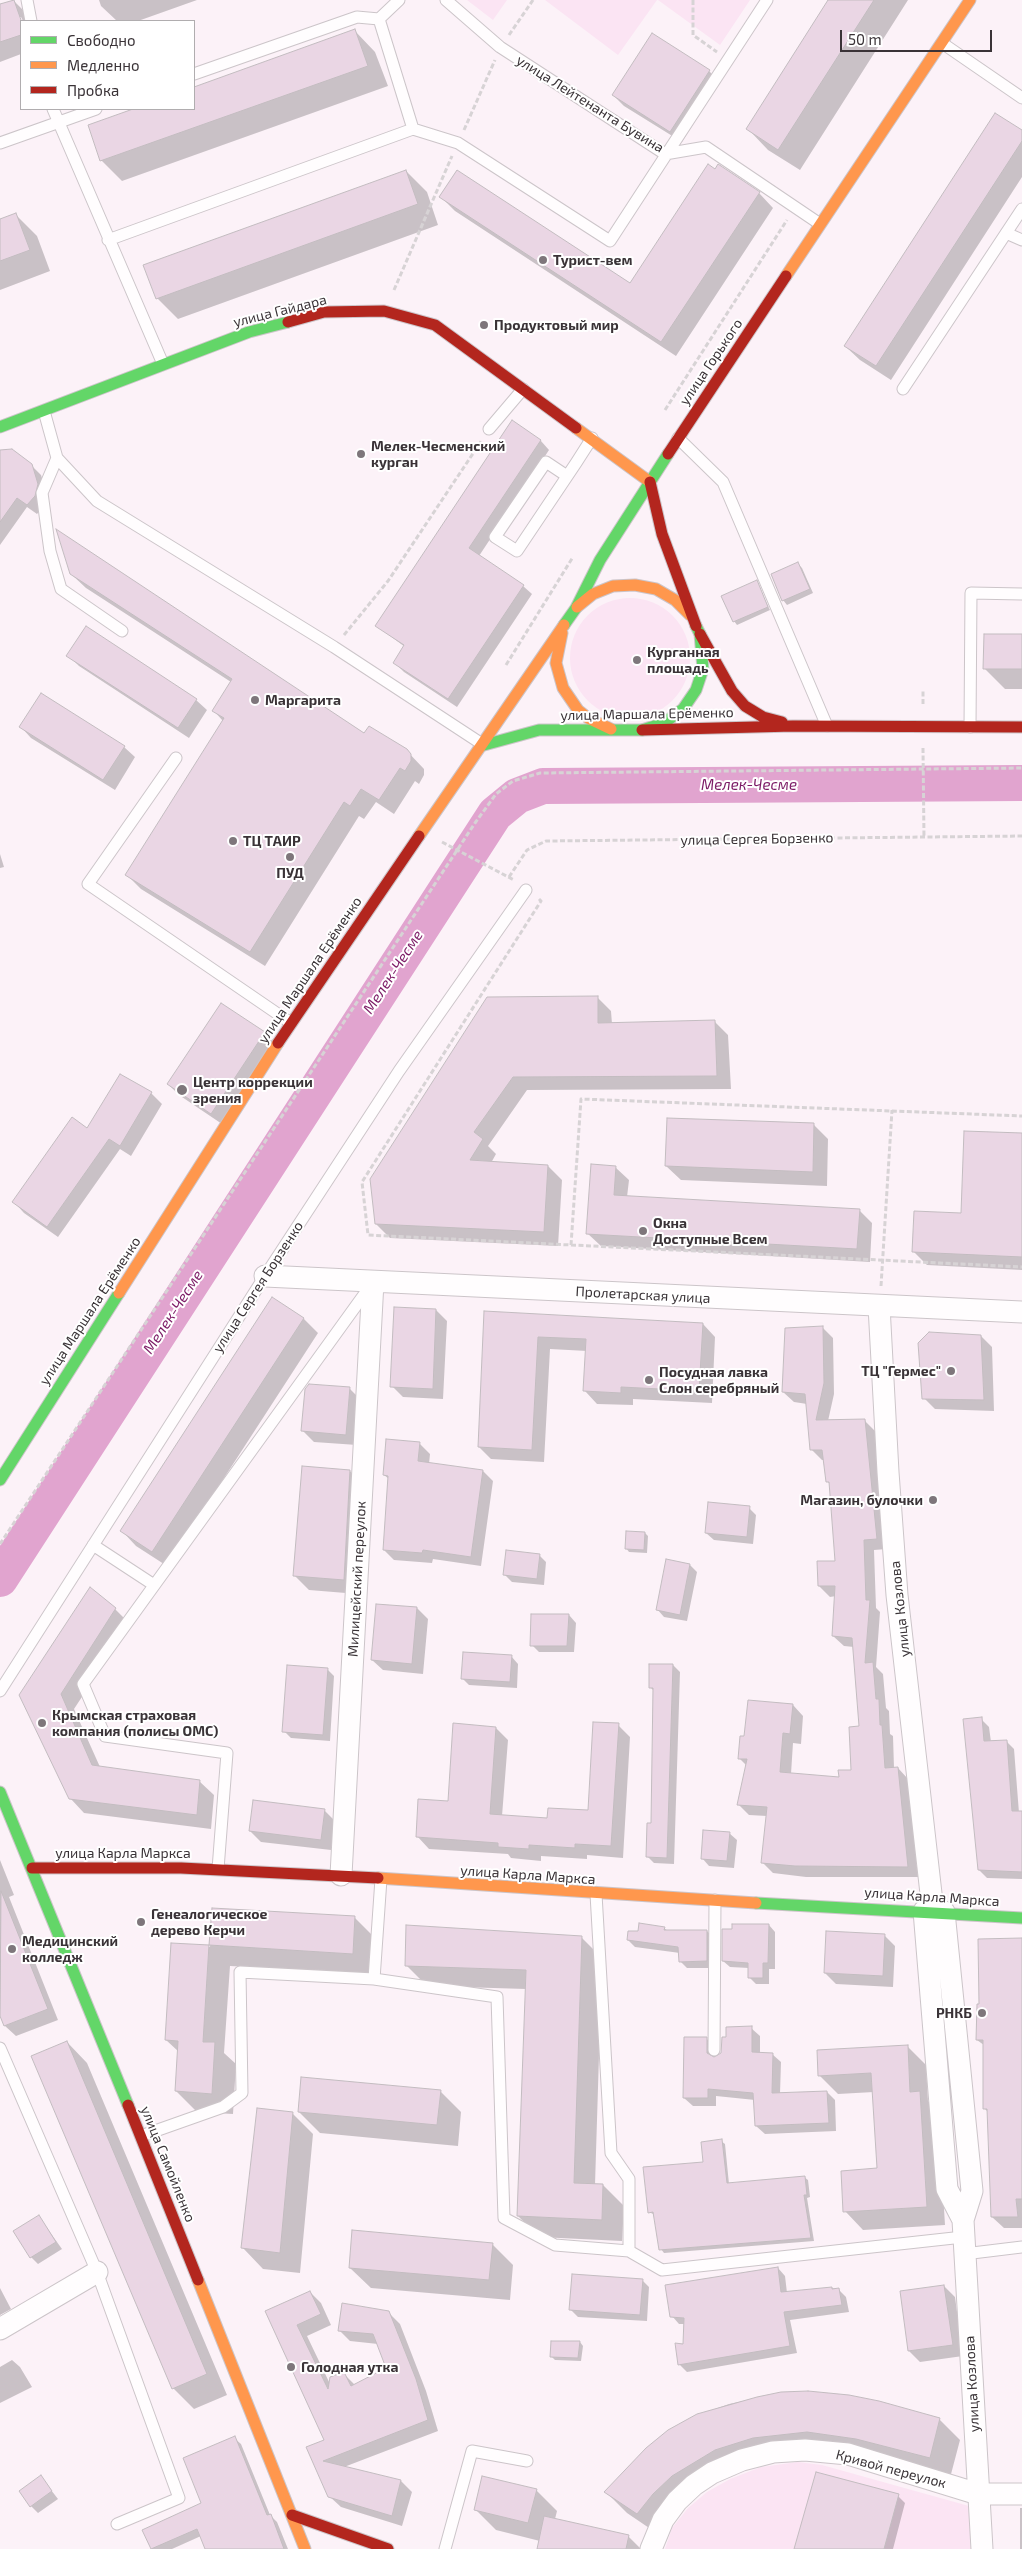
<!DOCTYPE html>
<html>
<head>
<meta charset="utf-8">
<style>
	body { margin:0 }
	#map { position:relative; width:1022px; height:2549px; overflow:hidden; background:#fcf2f8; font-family:"Exo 2",sans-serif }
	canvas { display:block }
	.legend { position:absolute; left:20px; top:20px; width:175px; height:90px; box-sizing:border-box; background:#fff; border:1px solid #b0adaf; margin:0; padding:6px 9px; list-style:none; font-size:15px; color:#3a3337 }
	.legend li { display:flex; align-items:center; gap:10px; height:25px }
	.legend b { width:25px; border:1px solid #b0adaf }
	.scale { position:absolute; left:840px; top:30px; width:152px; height:22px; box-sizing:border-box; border:2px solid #3a3337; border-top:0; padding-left:6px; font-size:15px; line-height:18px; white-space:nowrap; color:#3a3337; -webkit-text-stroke:4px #fff; paint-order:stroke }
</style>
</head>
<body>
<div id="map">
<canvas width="1022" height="2549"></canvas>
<ul class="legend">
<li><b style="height:6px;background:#63d668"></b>Свободно</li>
<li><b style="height:6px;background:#ff974d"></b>Медленно</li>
<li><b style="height:6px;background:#b3261e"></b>Пробка</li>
</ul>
<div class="scale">50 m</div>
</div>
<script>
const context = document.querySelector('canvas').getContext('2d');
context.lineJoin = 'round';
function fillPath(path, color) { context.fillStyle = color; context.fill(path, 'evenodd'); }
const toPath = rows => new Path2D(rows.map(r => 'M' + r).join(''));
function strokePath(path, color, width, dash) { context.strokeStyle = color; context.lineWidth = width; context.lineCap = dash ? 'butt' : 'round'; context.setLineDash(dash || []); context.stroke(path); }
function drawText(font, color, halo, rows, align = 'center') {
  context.font = font + ' "Exo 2",sans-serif'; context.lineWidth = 4; context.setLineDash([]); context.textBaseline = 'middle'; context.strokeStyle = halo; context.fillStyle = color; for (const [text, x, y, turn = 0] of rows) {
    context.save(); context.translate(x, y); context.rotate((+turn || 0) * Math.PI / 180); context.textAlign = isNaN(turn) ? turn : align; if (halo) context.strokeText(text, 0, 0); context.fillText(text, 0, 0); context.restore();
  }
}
fillPath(toPath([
	[467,0,507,0,493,20],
	[545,0,657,0,618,55],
	[658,0,750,0,720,45],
	'570 658a60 60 0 1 1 120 0a60 60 0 1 1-120 0Z',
	[798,2462,822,2465,969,2506,971,2549,665,2549,672,2528,688,2508,707,2492,730,2479,761,2467]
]), '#fbe4f3');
fillPath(toPath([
	[99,0,197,0,138,21,117,21,101,6],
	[830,0,908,0,800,170,768,150,748,129],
	[14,1,28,15,30,21,23,21,21,17,19,17,21,24,21,54,0,62,0,6],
	[355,31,375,52,388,86,122,181,101,160,89,126,137,109,194,109,194,88],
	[652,35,709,71,720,82,682,142,624,106,613,95],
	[1022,132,1022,177,891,380,860,360,845,346],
	[406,171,427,192,438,225,178,319,157,298],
	[759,193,773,208,676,356,455,211,441,197,630,285],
	[16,215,37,236,50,271,0,290,0,220],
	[512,422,541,441,549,450,479,556,523,586,532,594,457,707,404,672,395,663,405,647,377,626],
	[0,451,31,465,41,475,47,494,44,506,37,514,27,507,0,545],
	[798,564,802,568,813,593,787,605,783,600],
	[71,574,365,734,406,750,424,769,424,775,419,784,415,781,394,814,376,802,364,819,359,816,265,966,141,889,127,875,223,721,213,710,231,682,86,588],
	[756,582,770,610,737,625,734,621],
	[1022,635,1022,689,1005,689,984,668],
	[68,655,196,700,207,710,189,738,79,666],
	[21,727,124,747,135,757,115,790,31,738],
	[0,854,4,867,0,868],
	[597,997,611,1011,612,1024,714,1021,728,1035,731,1089,527,1090,488,1146,496,1154,491,1163,548,1166,562,1180,558,1246,390,1238,376,1224,371,1179],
	[265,1033,275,1044,222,1124,179,1095,168,1084],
	[151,1093,162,1104,131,1156,120,1149,58,1237,24,1213,14,1202,88,1130],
	[814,1125,828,1139,827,1186,681,1180,666,1166],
	[615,1167,629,1180,627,1197,859,1210,872,1223,870,1262,601,1246,587,1233],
	[1022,1217,1022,1270,927,1265,913,1251],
	[272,1299,304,1319,318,1333,167,1566,136,1546,122,1531],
	[436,1310,447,1321,443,1399,403,1397,392,1386],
	[486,1312,703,1324,715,1337,712,1403,633,1399,633,1405,597,1404,585,1391,587,1351,550,1349,544,1462,491,1459,479,1447],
	[822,1327,833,1338,834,1394,828,1421,864,1420,875,1431,887,1549,874,1550,876,1608,880,1612,876,1667,883,1674,886,1708,889,1711,890,1734,893,1736,894,1768,898,1768,908,1779,918,1877,806,1877,773,1873,762,1862,767,1816,749,1815,738,1804,747,1766,739,1758,746,1738,793,1705,803,1716,801,1744,793,1743,791,1774,840,1778,852,1771,860,1727,854,1647,844,1646,833,1636,836,1596,830,1597,819,1586,836,1562,831,1485,828,1482,825,1460,822,1460,811,1449,807,1404,794,1402,783,1392],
	[981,1336,992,1347,994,1411,935,1409,924,1398],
	[310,1385,350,1389,361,1400,357,1445,314,1442,303,1431],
	[420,1444,430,1454,429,1464,483,1471,493,1481,481,1566,433,1559,432,1563,394,1560,384,1550,389,1479,384,1475],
	[350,1471,364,1486,358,1594,309,1590,294,1575],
	[749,1508,756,1515,753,1544,714,1540,706,1533],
	[645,1533,648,1536,647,1553,629,1552,626,1548],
	[539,1555,546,1562,544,1585,512,1582,505,1575],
	[690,1565,697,1572,687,1621,664,1617,657,1609],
	[417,1608,428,1619,423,1674,383,1670,372,1660],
	[115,1609,130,1624,74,1709,100,1767,199,1781,214,1795,211,1829,84,1813,70,1798,21,1695],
	[569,1615,576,1623,574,1652,539,1652,532,1645],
	[511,1656,518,1664,517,1688,469,1685,462,1678],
	[673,1665,680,1672,674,1864,654,1863,647,1856,652,1825,654,1691,650,1687],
	[327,1669,334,1676,330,1741,291,1738,284,1731],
	[981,1719,989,1727,991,1742,1006,1741,1014,1749,1019,1813,1022,1813,1022,1879,987,1878,979,1870],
	[618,1725,630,1737,623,1858,587,1855,587,1859,541,1856,541,1861,511,1858,508,1854,429,1849,417,1836,449,1802,496,1728,508,1740,502,1816,548,1819,589,1812],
	[324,1810,335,1821,331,1850,261,1842,250,1831],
	[729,1833,737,1840,734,1868,709,1866,702,1858],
	[0,1860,14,1895,9,1897,58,2020,16,2036,5,2026,0,2013],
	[213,1909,355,1918,376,1939,373,1974,230,1966,224,2053,236,2064,233,2114,197,2112,176,2091,179,2052,166,2040,172,1944,210,1947],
	[769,1925,775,1932,775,1969,769,1969,769,1984,756,1984,749,1977,749,1968,730,1967,723,1961],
	[664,1928,668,1931,707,1931,714,1938,714,1968,687,1968,680,1961,680,1953,635,1947,628,1940,639,1932],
	[884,1935,895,1946,893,1987,836,1984,825,1973],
	[581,1937,602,1958,595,2185,603,2185,624,2206,622,2241,539,2237,518,2216,526,1989,427,1986,406,1965],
	[1022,1940,1022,2073,977,2040,980,2005],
	[751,2028,760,2036,760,2054,772,2054,781,2062,780,2094,827,2092,835,2100,836,2131,765,2134,756,2126,755,2100,716,2096,716,2106,693,2106,684,2098,706,2038,714,2047,715,2059],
	[67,2042,87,2063,227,2395,194,2409,173,2388],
	[908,2047,926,2065,928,2101,938,2111,945,2225,863,2230,845,2211,879,2169,874,2092,838,2094,819,2075],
	[440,2091,461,2112,458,2146,320,2133,299,2112],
	[1022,2091,1022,2228,1004,2228,992,2217,988,2112,984,2108],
	[292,2113,313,2134,300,2273,263,2269,243,2248],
	[721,2141,725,2144,729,2184,804,2177,808,2180,810,2197,807,2198,814,2241,664,2253,661,2249,655,2215,649,2212,705,2163],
	[39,2217,62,2249,38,2264,31,2257],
	[492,2244,513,2265,510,2300,371,2288,350,2268],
	[778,2268,785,2276,787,2293,831,2288,838,2289,846,2297,849,2312,790,2320,797,2353,687,2372,680,2365,685,2345,685,2324,679,2324,672,2316],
	[642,2280,649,2287,647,2321,578,2317,571,2310],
	[944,2286,955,2297,963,2356,920,2362,909,2351],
	[0,2288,11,2309,0,2315],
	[310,2292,321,2303,331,2325,307,2336,330,2384,343,2373,355,2385,388,2369,378,2344,350,2341,339,2330,388,2312,400,2324,426,2391,438,2431,344,2467,401,2481,412,2492,402,2526,341,2507,329,2496,307,2447,326,2441,267,2312],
	[580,2342,583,2346,581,2361,555,2360,552,2357],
	[12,2360,20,2367,32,2387,0,2403,0,2367],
	[781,2393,939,2419,960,2440,950,2478,878,2459,774,2459,736,2471,693,2497,658,2534,627,2513,606,2492,698,2415,729,2404],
	[234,2438,241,2444,270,2515,277,2522,288,2549,206,2549,201,2536,172,2549,152,2549,144,2531,203,2504],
	[41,2477,58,2499,38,2513,31,2506],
	[536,2490,557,2511,555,2519,628,2536,641,2549,538,2549,540,2541,496,2530,475,2509],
	[898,2496,905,2503,893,2549,795,2549],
	[1020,2508,1022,2508,1022,2549,1020,2549]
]), '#0003');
strokePath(toPath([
	[0,1579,495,814,517,796,543,786,1022,783]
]), '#e1a4cf', 36);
const building = toPath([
	[14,0,21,20,21,35,0,42,0,4,14,0],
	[828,0,874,0,778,150,746,129,828,0],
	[355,29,368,66,100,161,88,125,133,109,194,109,194,87,355,29],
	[652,33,710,70,670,132,612,95,652,33],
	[995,113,1022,130,1022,141,876,366,844,346,995,113],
	[708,164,715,169,718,164,760,192,661,342,439,197,457,170,630,283,708,164],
	[406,170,418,204,156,299,143,265,406,170],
	[16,213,30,250,0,261,0,219,16,213],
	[512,420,541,440,469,548,524,585,448,699,393,663,404,645,375,626,512,420],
	[12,449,32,464,38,484,35,496,27,505,17,498,0,522,0,450,12,449],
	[56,529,364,733,369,726,407,749,411,754,411,761,405,771,400,768,379,800,361,789,350,806,344,802,250,952,125,875,224,718,212,711,232,679,70,574,56,529],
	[798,562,810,589,782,601,771,574,798,562],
	[757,580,768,607,733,622,721,596,757,580],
	[86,626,197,699,178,728,66,656,86,626],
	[984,634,1022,634,1022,669,983,669,984,634],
	[41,693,125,746,103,780,19,727,41,693],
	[598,996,598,1023,715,1020,717,1076,513,1077,474,1132,483,1139,470,1160,548,1165,544,1232,375,1224,370,1179,487,997,598,996],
	[221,1003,265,1032,211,1114,167,1084,221,1003],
	[120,1074,152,1092,120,1146,109,1139,47,1227,12,1202,72,1117,87,1128,120,1074],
	[667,1118,814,1123,813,1172,665,1166,667,1118],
	[964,1131,1022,1133,1022,1257,912,1252,914,1211,961,1213,964,1131],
	[591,1164,616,1166,614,1195,860,1209,857,1249,586,1234,591,1164],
	[272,1297,304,1318,152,1552,120,1531,272,1297],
	[394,1307,436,1309,433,1389,390,1387,394,1307],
	[484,1311,703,1323,699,1391,621,1387,621,1393,583,1391,586,1339,538,1337,532,1450,478,1447,484,1311],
	[823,1326,824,1383,816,1420,865,1419,877,1539,864,1540,866,1600,870,1600,865,1663,873,1662,876,1699,879,1699,880,1725,882,1725,885,1768,898,1767,908,1867,795,1866,761,1863,767,1807,737,1805,747,1759,738,1759,740,1736,744,1736,748,1700,793,1704,790,1734,783,1733,780,1772,839,1777,838,1770,851,1770,849,1727,859,1726,852,1638,832,1636,835,1586,818,1586,817,1561,835,1561,829,1482,826,1482,822,1450,810,1450,805,1394,782,1392,785,1328,823,1326],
	[929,1332,981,1335,984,1400,922,1399,918,1343,929,1332],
	[309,1384,350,1387,346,1435,301,1431,305,1389,309,1384],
	[386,1439,420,1442,418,1461,483,1470,471,1557,423,1550,422,1553,383,1550,388,1476,383,1475,386,1439],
	[302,1466,350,1470,344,1580,293,1576,302,1466],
	[708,1502,750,1506,747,1537,705,1533,708,1502],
	[626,1531,645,1532,644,1550,625,1549,626,1531],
	[506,1550,540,1554,537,1579,503,1575,506,1550],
	[666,1559,690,1564,680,1615,656,1610,666,1559],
	[90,1587,116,1608,61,1694,92,1765,200,1780,197,1815,69,1799,19,1695,90,1587],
	[376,1604,417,1607,412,1664,371,1660,376,1604],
	[531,1614,569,1614,567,1646,530,1646,531,1614],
	[463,1652,512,1655,510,1682,461,1679,463,1652],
	[649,1664,673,1664,667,1858,646,1857,647,1823,651,1823,653,1688,649,1688,649,1664],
	[287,1665,328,1668,323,1735,282,1732,287,1665],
	[982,1717,984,1741,1007,1740,1012,1811,1022,1811,1022,1872,978,1870,963,1719,982,1717],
	[593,1722,619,1723,611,1846,575,1844,575,1848,529,1845,529,1849,498,1847,498,1843,416,1837,418,1799,448,1801,453,1723,496,1727,490,1814,547,1818,548,1808,588,1810,593,1722],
	[253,1800,325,1809,321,1840,249,1831,253,1800],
	[703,1830,730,1832,727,1861,701,1859,703,1830],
	[1,1891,48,2009,4,2026,0,2016,1,1891],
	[212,1908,355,1916,353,1954,209,1945,212,1908],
	[639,1923,665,1927,664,1930,707,1930,707,1961,679,1962,678,1947,627,1940,628,1931,638,1931,639,1923],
	[732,1924,769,1924,768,1963,763,1963,763,1978,748,1978,748,1963,722,1961,722,1929,732,1929,732,1924],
	[406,1925,582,1936,574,2183,603,2184,602,2220,517,2216,526,1970,405,1966,406,1925],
	[826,1931,885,1934,883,1976,824,1973,826,1931],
	[1022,1938,1022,2199,1016,2199,1018,2217,991,2217,987,2109,983,2109,983,2040,976,2040,977,2004,979,2004,978,1939,1022,1938],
	[171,1943,209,1945,203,2042,215,2042,212,2094,175,2091,178,2041,165,2040,171,1943],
	[752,2026,752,2052,773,2053,772,2093,827,2091,829,2123,755,2126,753,2093,708,2089,708,2098,683,2098,684,2037,707,2037,707,2053,714,2057,721,2053,722,2037,726,2037,726,2027,752,2026],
	[67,2041,207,2374,172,2389,31,2056,67,2041],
	[908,2045,910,2092,920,2091,927,2207,843,2212,841,2171,877,2168,871,2073,818,2076,817,2050,908,2045],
	[301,2077,441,2090,437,2125,298,2112,301,2077],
	[257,2108,293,2112,280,2253,241,2248,257,2108],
	[722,2139,727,2183,805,2176,807,2195,804,2195,811,2238,659,2250,653,2212,648,2213,643,2167,703,2162,701,2142,722,2139],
	[39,2215,56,2242,30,2258,13,2231,39,2215],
	[352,2230,493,2243,489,2280,349,2268,352,2230],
	[778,2267,781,2292,832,2287,832,2289,839,2288,842,2305,784,2312,790,2346,678,2365,675,2343,683,2344,684,2318,670,2317,665,2285,778,2267],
	[572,2274,643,2279,640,2315,569,2310,572,2274],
	[944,2285,953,2345,908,2351,900,2291,944,2285],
	[310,2291,321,2314,297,2325,328,2389,330,2377,344,2372,351,2386,386,2368,373,2334,338,2331,342,2303,389,2311,416,2379,428,2420,323,2461,401,2480,392,2516,328,2497,306,2447,324,2440,265,2311,310,2291],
	[551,2341,580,2341,578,2358,550,2357,551,2341],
	[808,2391,849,2395,879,2401,940,2418,930,2458,856,2439,807,2432,753,2438,715,2450,672,2476,653,2494,637,2514,604,2492,646,2448,668,2430,697,2414,757,2397,781,2392,808,2391],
	[235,2436,267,2515,271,2514,284,2549,205,2549,197,2529,151,2549,142,2530,201,2503,183,2458,235,2436],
	[816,2472,899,2494,884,2549,794,2549,816,2472],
	[41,2475,52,2491,30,2507,19,2491,41,2475],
	[482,2476,537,2489,528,2523,474,2510,482,2476],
	[544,2516,629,2535,626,2549,537,2549,544,2516]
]);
fillPath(building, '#ead6e4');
strokePath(building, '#c3bcc0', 1);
const lane = toPath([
	[27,0,31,21],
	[399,0,379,19,413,129],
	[446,0,500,47,665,154,706,147,820,224],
	[942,43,1022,98],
	[194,74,357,17,379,19],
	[53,109,163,364],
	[0,143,96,109],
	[1006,233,1022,240],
	[108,240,413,129,458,143,610,241,767,0],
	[903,389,1022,209],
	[44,411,57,458,97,501,334,647,482,744],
	[489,429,523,389],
	[678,438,723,482,827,726],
	[57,458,42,493,50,551,61,589,122,631],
	[567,476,546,462,495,537,517,551,576,463,592,438],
	[970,727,971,593,1022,594],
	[176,758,88,884,291,1023],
	[93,1545,154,1585],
	[0,1691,265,1276,399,1071,526,890],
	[218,1869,227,1753,105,1736,83,1684,371,1285],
	[596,1894,611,2153,629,2179,629,2251],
	[374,1979,381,1879],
	[0,2048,97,2272,179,2498,117,2524],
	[714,2050,715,1900],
	[141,2136,223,2107,242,2093,240,1972,374,1979,497,1997,504,2218,555,2245,629,2251,662,2270,963,2237],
	[964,2254,1022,2247],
	[445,2549,472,2451,527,2461]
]);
const street = toPath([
	[265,1276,1022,1312],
	[879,1306,888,1472,897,1595,933,1911],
	[341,1875,373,1282],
	[924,1911,947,2189,963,2220],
	[944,1912,972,2191,963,2220,982,2549],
	[0,2329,97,2272],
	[651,2549,663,2520,677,2501,694,2485,712,2473,742,2460,773,2452,805,2450,848,2454,978,2494,1022,2494]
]);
const fast = toPath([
	[0,427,249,332,288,322],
	[564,625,576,608,600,560,668,454],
	[484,745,539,730,642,730,664,723,683,709,696,690,703,669,700,634,696,626],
	[0,1480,119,1293],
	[0,1792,128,2105],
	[756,1903,1022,1918]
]);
const slow = toPath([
	[786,276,970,0],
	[576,428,650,482],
	[577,607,593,594,613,586,635,585,656,589,675,600,690,615],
	[562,633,556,663,563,688,578,710,588,718,611,729],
	[419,836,564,625],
	[119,1293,278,1043],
	[378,1878,756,1903],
	[198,2280,305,2549]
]);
const jam = toPath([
	[288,322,324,312,384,311,435,325,576,428],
	[668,454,786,276],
	[650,482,662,534,696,626],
	[700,634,732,691,745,706,763,717,782,722],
	[642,730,793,726,1022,727],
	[278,1043,419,836],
	[32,1868,181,1868,378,1878],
	[128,2105,198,2280],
	[292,2515,388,2549]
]);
strokePath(lane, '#ccc5c9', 13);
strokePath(street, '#ccc5c9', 23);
strokePath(fast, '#ccc5c9', 13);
strokePath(slow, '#ccc5c9', 13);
strokePath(jam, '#ccc5c9', 13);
strokePath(toPath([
	[693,0,693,35,717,52],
	[509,35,533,0],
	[464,130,495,60],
	[394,290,452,156],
	[665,410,787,220],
	[344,635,388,581,482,440],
	[506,665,573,557],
	[923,704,923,691],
	[923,748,924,838],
	[442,842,514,880],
	[509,877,527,850,546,841,1022,836],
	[539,899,541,901,362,1182,368,1235,571,1245,581,1099,1022,1116],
	[571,1245,1022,1267],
	[881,1286,892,1110],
	[0,1544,475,823,496,794,513,781,540,773,1022,768]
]), '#d7d3d5', 3, [5, 2.5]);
strokePath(lane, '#fffdfe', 11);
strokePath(street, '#fffdfe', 21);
strokePath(fast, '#63d668', 11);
strokePath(slow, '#ff974d', 11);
strokePath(jam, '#b3261e', 11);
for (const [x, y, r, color] of [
	[543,260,5,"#7e767b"],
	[484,325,5,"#7e767b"],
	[361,454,5,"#7e767b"],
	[637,660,5,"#7e767b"],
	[255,700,5,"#7e767b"],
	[233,841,5,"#7e767b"],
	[290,857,5,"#7e767b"],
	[182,1090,6,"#7e767b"],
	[643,1231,5,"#7e767b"],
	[951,1371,5,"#7e767b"],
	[649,1380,5,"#7e767b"],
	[933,1500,5,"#7e767b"],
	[42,1723,5,"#7e767b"],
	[141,1922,5,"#7e767b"],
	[12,1949,5,"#7e767b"],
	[982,2013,5,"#7e767b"],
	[291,2367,5,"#7e767b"]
]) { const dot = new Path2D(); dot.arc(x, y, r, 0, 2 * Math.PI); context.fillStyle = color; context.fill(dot); strokePath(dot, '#fff', 2); }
drawText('14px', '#3a3337', '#fff', [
	["улица Лейтенанта Бувина",590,104,32],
	["улица Гайдара",280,311,-14],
	["улица Горького",711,362,-56],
	["улица Маршала Ерёменко",647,714,-1],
	["улица Сергея Борзенко",757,839,-1],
	["улица Маршала Ерёменко",310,970,-56],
	["улица Сергея Борзенко",258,1287,-57],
	["Пролетарская улица",643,1295,3],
	["улица Маршала Ерёменко",90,1311,-57],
	["Милицейский переулок",357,1579,-87],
	["улица Козлова",900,1609,-96],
	["улица Карла Маркса",123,1853],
	["улица Карла Маркса",528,1875,4],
	["улица Карла Маркса",932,1897,4],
	["улица Самойленко",168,2164,68],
	["улица Козлова",972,2384,-93],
	["Кривой переулок",891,2469,15]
]);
drawText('bold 14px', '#3a3337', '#fff', [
	["Турист-вем",553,260],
	["Продуктовый мир",494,325],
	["Мелек-Чесменский",371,446],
	["курган",371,462],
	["Курганная",647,652],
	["площадь",647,668],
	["Маргарита",265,700],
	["ТЦ ТАИР",243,841],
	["ПУД",290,873,"center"],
	["Центр коррекции",193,1082],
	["зрения",193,1098],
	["Окна",653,1223],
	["Доступные Всем",653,1239],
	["ТЦ \"Гермес\"",941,1371,"right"],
	["Посудная лавка",659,1372],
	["Слон серебряный",659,1388],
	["Магазин, булочки",923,1500,"right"],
	["Крымская страховая",52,1715],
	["компания (полисы ОМС)",52,1731],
	["Генеалогическое",151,1914],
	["дерево Керчи",151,1930],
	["Медицинский",22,1941],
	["колледж",22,1957],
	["РНКБ",972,2013,"right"],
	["Голодная утка",301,2367]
], 'left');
drawText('italic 15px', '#7c1b66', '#fff', [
	["Мелек-Чесме",749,785],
	["Мелек-Чесме",393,972,-57],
	["Мелек-Чесме",173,1312,-57]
]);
</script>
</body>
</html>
